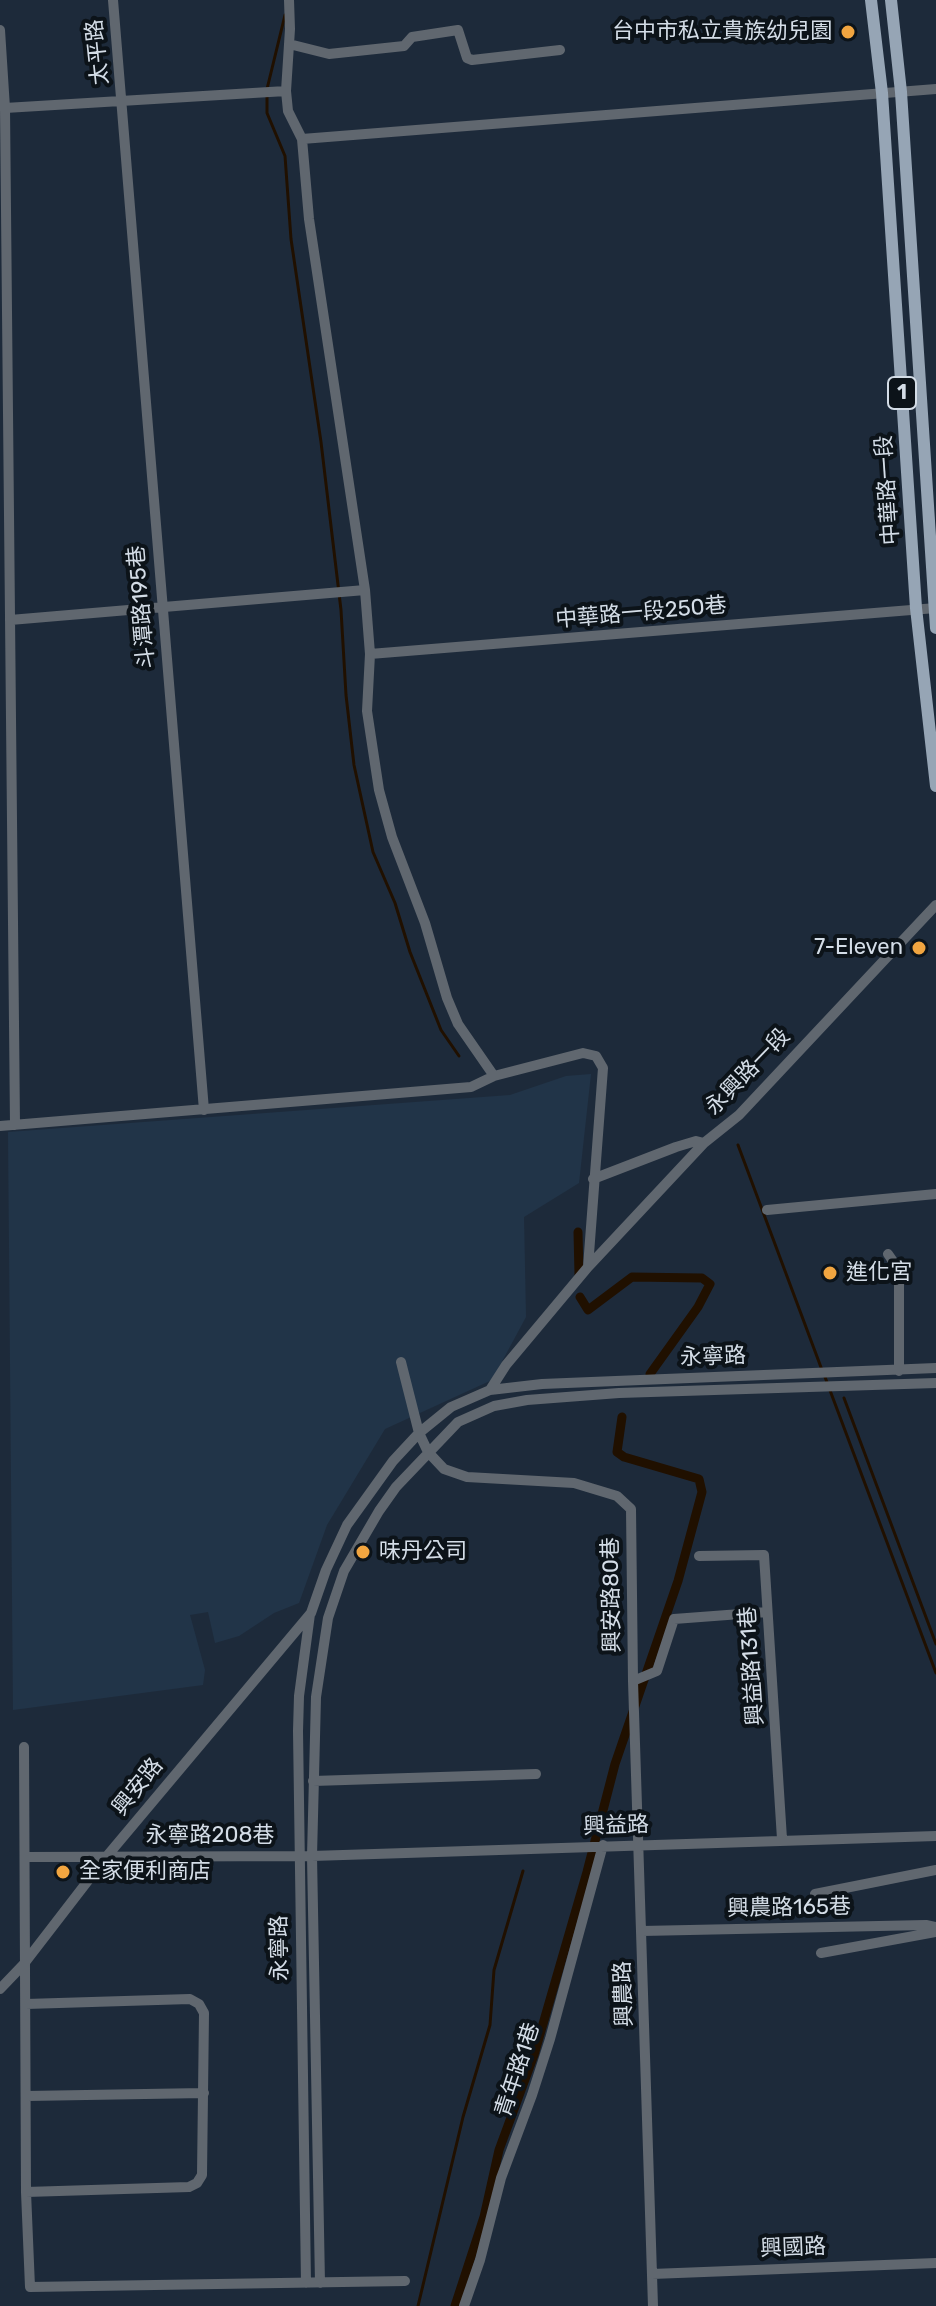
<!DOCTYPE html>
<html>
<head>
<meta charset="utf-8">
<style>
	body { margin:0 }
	canvas { display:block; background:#1d2a3a }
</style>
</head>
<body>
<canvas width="936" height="2306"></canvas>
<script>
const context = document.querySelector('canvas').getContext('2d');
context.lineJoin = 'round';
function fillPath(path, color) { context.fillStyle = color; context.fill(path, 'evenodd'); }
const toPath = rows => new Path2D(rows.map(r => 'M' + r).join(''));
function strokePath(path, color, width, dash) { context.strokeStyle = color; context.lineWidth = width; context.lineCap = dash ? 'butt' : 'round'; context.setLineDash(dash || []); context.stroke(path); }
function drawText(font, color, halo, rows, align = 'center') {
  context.font = font + ' Rubik,"Noto Sans TC",sans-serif'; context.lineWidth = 8; context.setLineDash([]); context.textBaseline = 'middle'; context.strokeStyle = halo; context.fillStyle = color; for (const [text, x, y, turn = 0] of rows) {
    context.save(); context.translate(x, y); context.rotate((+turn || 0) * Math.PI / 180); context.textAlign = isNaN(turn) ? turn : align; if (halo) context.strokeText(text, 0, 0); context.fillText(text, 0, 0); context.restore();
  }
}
fillPath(toPath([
	[591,1074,579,1183,524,1217,526,1317,492,1380,385,1429,327,1525,299,1603,274,1613,239,1636,215,1643,208,1612,190,1615,205,1670,203,1685,13,1710,8,1132,510,1095,566,1076]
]), '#213448');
strokePath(toPath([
	[267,89,285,15],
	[267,96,267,113,285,156,291,239,321,442,341,610,346,695,354,765,373,852,395,903,410,952,441,1030,459,1056],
	[738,1145,822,1370],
	[825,1377,936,1673],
	[844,1398,936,1644],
	[418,2306,463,2117,490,2025,494,1970,523,1871]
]), '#201000', 3);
strokePath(toPath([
	[578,1232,579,1275],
	[580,1297,588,1310,632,1277,702,1278,710,1284,698,1307,650,1374],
	[455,2306,484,2217,499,2150,534,2055,587,1872,615,1764,678,1581,702,1492,699,1479,624,1457,617,1452,622,1417]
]), '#201000', 9);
strokePath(toPath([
	[113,0,204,1110],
	[289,0,290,29,286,91,288,111,302,139,309,219,365,590,370,654,367,711,379,790,392,837,425,923,447,998,458,1024,494,1076,583,1053,596,1056,603,1068,588,1267],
	[0,30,5,108,15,1125],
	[289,44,329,54,404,46,412,37,458,30,467,58,472,60,560,50],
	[5,108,286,91],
	[302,139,936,89],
	[10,620,365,590],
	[370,654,936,608],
	[0,1126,471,1087,494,1076],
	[593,1179,676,1147,696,1141,704,1143],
	[767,1210,936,1194],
	[888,1254,897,1267,899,1279,899,1371],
	[401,1362,419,1433,428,1452,444,1469,467,1477,574,1483,617,1496,631,1509,633,1681,653,2306],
	[490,1390,542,1384,936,1368],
	[699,1556,764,1555,782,1839],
	[633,1681,657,1671,674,1619,767,1612],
	[24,1747,26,2192,30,2287,405,2281],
	[313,1781,536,1774],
	[26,1857,312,1856,936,1836],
	[815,1894,936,1870],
	[642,1931,926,1925,936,1927],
	[821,1953,936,1932],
	[0,1989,23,1965,107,1856,311,1613,326,1570,347,1525,393,1461,419,1433,451,1407,490,1390,506,1365,588,1267,704,1143,739,1115,936,905],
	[27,2096,204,2093],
	[26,2192,189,2187,197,2183,202,2175,204,2013,199,2004,190,1999,26,2004],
	[652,2274,936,2263],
	[306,2283,298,1731,299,1696,310,1614],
	[320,2283,312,1856,316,1697,328,1618,344,1571,379,1511,396,1487,458,1422,494,1406,527,1400,619,1393,936,1383],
	[464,2306,480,2260,501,2178,532,2095,550,2039,603,1845]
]), '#60676f', 10);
strokePath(toPath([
	[871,0,882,93,916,608,936,786],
	[891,0,901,92,936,628]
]), '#96a5b5', 12);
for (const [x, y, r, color] of [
	[848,32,8,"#f1a540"],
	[919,948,8,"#f1a540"],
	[830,1273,8,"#f1a540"],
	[363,1552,8,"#f1a540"],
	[63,1872,8,"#f1a540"]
]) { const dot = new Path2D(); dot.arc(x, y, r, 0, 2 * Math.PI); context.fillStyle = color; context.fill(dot); strokePath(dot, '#0c1319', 3); }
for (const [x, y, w] of [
	[902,393,28]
]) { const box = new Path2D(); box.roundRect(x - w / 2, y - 16, w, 32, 6); context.fillStyle = '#0c1319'; context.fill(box); strokePath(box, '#d4dde7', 2); }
drawText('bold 20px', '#d4dde7', null, [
	["1",902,393]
]);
drawText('22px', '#d4dde7', '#0c1319', [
	["台中市私立貴族幼兒園",832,32,"right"],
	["7-Eleven",903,948,"right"],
	["進化宮",846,1273],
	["味丹公司",379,1552],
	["全家便利商店",79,1872]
], 'left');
drawText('22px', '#d4dde7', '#0c1319', [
	["太平路",98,52,-96],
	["中華路一段",888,490,-94],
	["斗潭路195巷",142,607,-95],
	["中華路一段250巷",641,613,-5],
	["永興路一段",748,1072,-46],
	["永寧路",713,1357,-2],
	["興安路80巷",612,1595,-91],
	["興益路131巷",752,1666,-94],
	["興安路",138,1787,-51],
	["興益路",616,1826,-2],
	["永寧路208巷",210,1836],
	["興農路165巷",789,1908,-1],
	["永寧路",280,1948,-91],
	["興農路",624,1994,-92],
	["青年路1巷",518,2070,-72],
	["興國路",793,2248,-2]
]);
</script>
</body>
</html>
